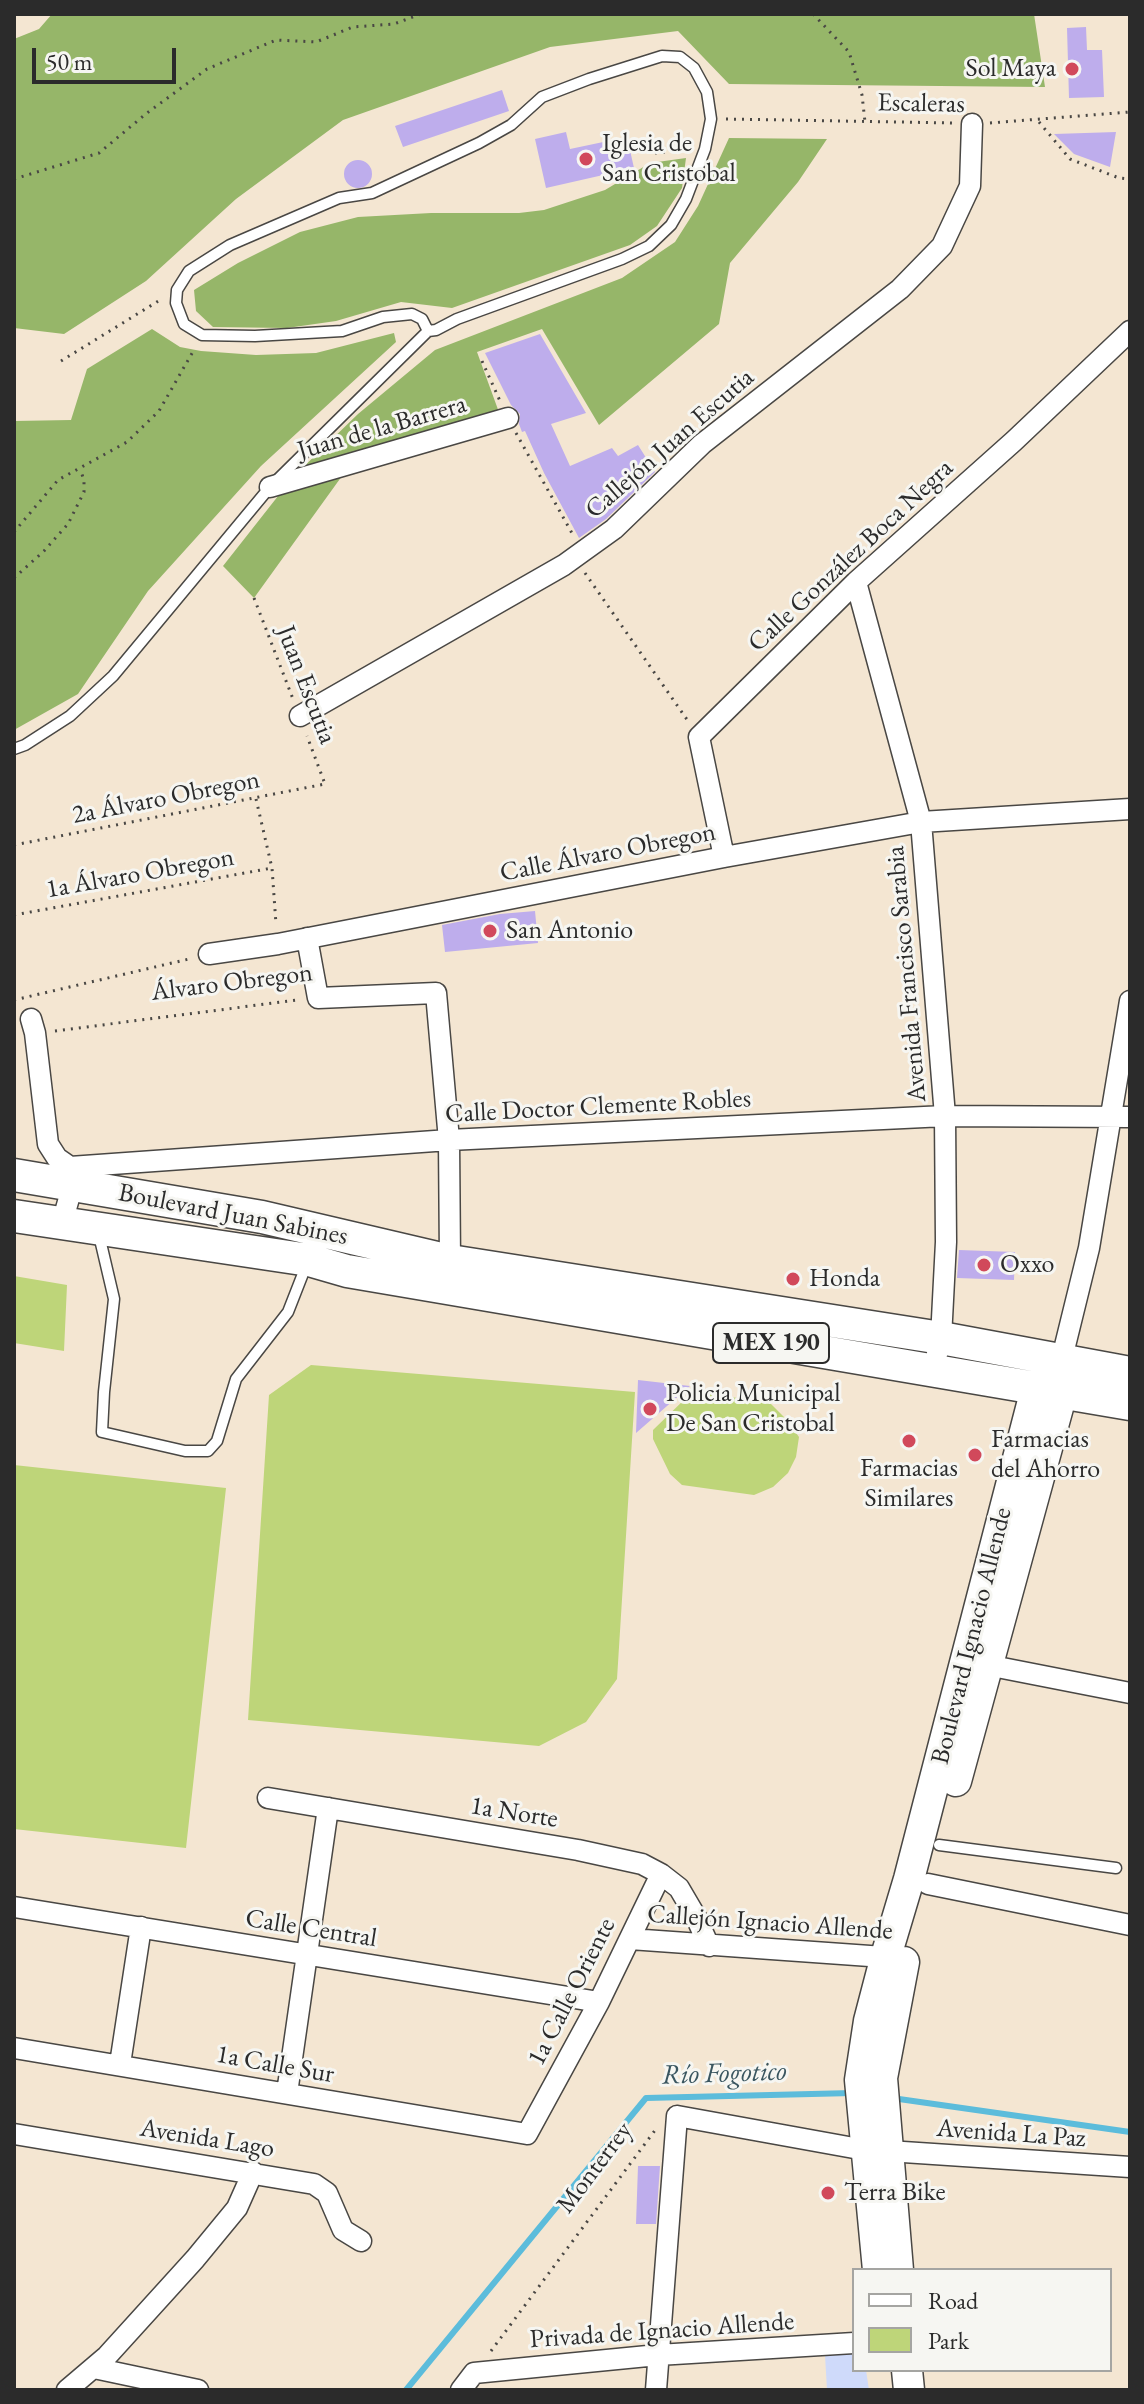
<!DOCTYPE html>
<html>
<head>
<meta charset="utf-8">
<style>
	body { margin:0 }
	#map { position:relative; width:1144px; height:2404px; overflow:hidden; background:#f4e6d2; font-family:"EB Garamond",serif }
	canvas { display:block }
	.frame { position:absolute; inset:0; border:16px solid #2b2b2b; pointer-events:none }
	.legend { position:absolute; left:852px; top:2268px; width:260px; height:104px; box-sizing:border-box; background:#f6f6f2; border:2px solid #a5a5a2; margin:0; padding:10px 14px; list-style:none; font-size:24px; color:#2b2b2b }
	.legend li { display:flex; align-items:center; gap:16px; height:40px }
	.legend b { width:40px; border:2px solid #a5a5a2 }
	.scale { position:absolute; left:32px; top:48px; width:144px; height:36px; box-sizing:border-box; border:4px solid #2b2b2b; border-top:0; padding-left:10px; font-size:24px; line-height:28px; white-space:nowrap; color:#2b2b2b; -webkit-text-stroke:6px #f6f6f2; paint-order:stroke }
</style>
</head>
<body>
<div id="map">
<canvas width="1144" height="2404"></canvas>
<div class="frame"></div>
<ul class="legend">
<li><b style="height:10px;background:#fff"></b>Road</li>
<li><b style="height:22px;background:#bed579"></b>Park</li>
</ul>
<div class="scale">50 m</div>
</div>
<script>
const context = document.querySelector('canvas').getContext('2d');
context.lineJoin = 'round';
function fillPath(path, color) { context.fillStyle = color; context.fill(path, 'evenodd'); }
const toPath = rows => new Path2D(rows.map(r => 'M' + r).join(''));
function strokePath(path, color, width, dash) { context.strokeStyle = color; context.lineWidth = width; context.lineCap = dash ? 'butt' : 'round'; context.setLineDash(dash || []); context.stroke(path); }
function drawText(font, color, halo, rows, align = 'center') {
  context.font = font + ' "EB Garamond",serif'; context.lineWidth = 6; context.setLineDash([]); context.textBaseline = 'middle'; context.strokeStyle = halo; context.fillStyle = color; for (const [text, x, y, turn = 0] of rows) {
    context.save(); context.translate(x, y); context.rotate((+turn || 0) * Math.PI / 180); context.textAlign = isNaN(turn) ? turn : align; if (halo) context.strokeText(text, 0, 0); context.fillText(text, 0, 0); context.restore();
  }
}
fillPath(toPath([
	[854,2353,854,2370,866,2370,869,2390,827,2390,825,2355]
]), '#cfdafa');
fillPath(toPath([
	[14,1276,67,1285,64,1351,14,1343],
	[311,1365,635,1392,617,1679,586,1722,539,1746,248,1720,269,1395],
	[698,1392,770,1403,786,1419,799,1437,796,1457,788,1473,773,1487,754,1495,682,1485,670,1474,653,1439,653,1430,688,1396],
	[14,1465,226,1488,186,1848,14,1829]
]), '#bed579');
fillPath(toPath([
	[52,14,1034,14,1045,87,729,84,678,31,550,47,343,120,236,199,146,281,64,334,14,328,14,39,39,29],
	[729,138,827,139,798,182,730,263,719,324,599,425,542,329,477,352,500,415,355,458,254,598,223,566,293,477,358,414,435,350,622,278,675,242,698,206],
	[686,158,682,188,657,226,630,245,452,308,401,302,336,321,287,328,213,327,196,311,194,290,238,263,300,232,358,217,431,213,519,213,544,210,605,190,650,163],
	[152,329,180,347,201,351,256,355,316,353,394,333,396,342,261,466,148,591,78,694,14,730,14,421,71,420,87,369]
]), '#96b669');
strokePath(toPath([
	[892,2098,1130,2132],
	[406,2390,646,2098,853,2093]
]), '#5cbcdb', 6);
fillPath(toPath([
	[1086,27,1087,50,1102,50,1104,97,1069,98,1067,28],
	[502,90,509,111,403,147,395,126],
	[566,132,570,149,627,137,634,168,546,188,535,139],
	[1116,132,1110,167,1074,154,1054,134],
	'344 174a14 14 0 1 1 28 0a14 14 0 1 1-28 0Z',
	[540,334,586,413,551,424,570,466,612,448,618,456,638,445,655,472,606,519,579,538,544,473,525,431,522,432,519,424,520,414,511,405,485,353],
	[535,911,538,943,445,952,442,925,500,914],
	[959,1250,1015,1252,1014,1280,957,1278],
	[638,1380,690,1386,636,1433],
	[638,2166,660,2166,656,2224,636,2224]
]), '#beadec');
const lane = toPath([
	[662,56,680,57,694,68,707,92,711,119,705,149,686,199,671,225,649,246,622,259,457,319,436,330,428,331,422,319,412,314,383,317,342,331,255,336,202,335,184,324,176,303,177,290,189,271,230,245,339,198,372,193,479,143,511,125,542,97,589,79,662,56],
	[14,749,25,745,70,716,113,676,270,487,428,331],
	[99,1235,114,1299,104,1392,102,1432,185,1451,208,1451,217,1441,236,1379,288,1312,306,1266],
	[939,1845,1116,1868]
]);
const street = toPath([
	[270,487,508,418],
	[856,582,921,822,945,1116,946,1242,941,1338,933,1370],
	[300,716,564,565,582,552,614,529,702,444,900,289,942,246,970,186,972,124],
	[724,857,699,737,856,582,1014,441,1130,331],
	[307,938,318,998,436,993,449,1140,450,1261],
	[209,954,278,944,724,857,921,822,1130,809],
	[31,1019,35,1033,48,1144,57,1158,70,1167,73,1184,62,1223],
	[70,1167,449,1140,945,1116,1130,1117],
	[1061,1362,1089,1248,1130,1001],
	[987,1665,1130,1693],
	[268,1798,578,1850,642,1864,661,1874,679,1888,696,1917,709,1946],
	[928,1884,1130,1925],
	[14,1907,599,2002],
	[630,1939,898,1958],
	[14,2048,527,2134,599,2002,661,1874],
	[120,2064,141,1927],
	[287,2093,328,1808],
	[14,2134,314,2184,327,2193,343,2230,361,2241],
	[888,2151,1130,2167],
	[94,2368,198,2390],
	[67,2390,107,2356,195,2259,237,2208,253,2172],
	[461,2390,474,2373,658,2355,854,2343],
	[656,2390,677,2116,865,2150]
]);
const secondary = toPath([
	[956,1781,1062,1393,1061,1368],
	[878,2270,860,2080,869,2021,886,1956,909,1879,1036,1389,1052,1372],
	[898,2270,882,2078,904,1962],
	[907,2370,909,2390]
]);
const primary = toPath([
	[14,1175,262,1217,450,1261,941,1338,1130,1373],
	[14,1216,309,1260,347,1271,1130,1404]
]);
strokePath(lane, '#494744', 13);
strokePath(street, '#494744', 23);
strokePath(secondary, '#494744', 33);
strokePath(primary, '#494744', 35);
strokePath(toPath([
	[813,14,849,52,862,95,865,122],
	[726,119,955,123],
	[1039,122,1070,159,1119,178,1130,179],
	[990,123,1130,112],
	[655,153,689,150],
	[14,179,99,153,147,113,207,69,276,40,316,42,353,27,394,24,421,14],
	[61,361,160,300],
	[482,361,500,401],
	[516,433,573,535],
	[14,532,58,480,127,442,159,411,195,348],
	[585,573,688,721],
	[14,578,44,551,68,524,84,492,84,480,80,469],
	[254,598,293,699],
	[256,799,272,868,276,924],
	[14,845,325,784,307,736],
	[14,915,272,868],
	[14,1000,189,959],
	[55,1031,297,1000],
	[491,2351,656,2129]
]), '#494744', 3, [2, 6]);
strokePath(lane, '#fff', 10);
strokePath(street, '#fff', 20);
strokePath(secondary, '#fff', 30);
strokePath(primary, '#fff', 32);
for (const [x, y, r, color] of [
	[1072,69,8,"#d1495b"],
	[586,159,8,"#d1495b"],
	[490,931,8,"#d1495b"],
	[984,1265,8,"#d1495b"],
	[793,1279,8,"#d1495b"],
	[650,1409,8,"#d1495b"],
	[909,1441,8,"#d1495b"],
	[975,1455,8,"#d1495b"],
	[828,2193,8,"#d1495b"]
]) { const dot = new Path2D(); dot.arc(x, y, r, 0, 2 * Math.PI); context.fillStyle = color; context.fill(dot); strokePath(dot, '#f6f6f2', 3); }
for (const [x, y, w] of [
	[771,1343,116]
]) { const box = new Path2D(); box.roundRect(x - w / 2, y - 20, w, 40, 6); context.fillStyle = '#f6f6f2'; context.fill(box); strokePath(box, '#2b2b2b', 2); }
drawText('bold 24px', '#2b2b2b', null, [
	["MEX 190",771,1343]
]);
drawText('26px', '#2b2b2b', '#f6f6f2', [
	["Sol Maya",1056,69,"right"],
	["Iglesia de",602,144],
	["San Cristobal",602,174],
	["San Antonio",506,931],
	["Oxxo",1000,1265],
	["Honda",809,1279],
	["Policia Municipal",666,1394],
	["De San Cristobal",666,1424],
	["Farmacias",991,1440],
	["del Ahorro",991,1470],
	["Farmacias",909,1469,"center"],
	["Similares",909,1499,"center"],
	["Terra Bike",844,2193]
], 'left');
drawText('26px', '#2b2b2b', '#f6f6f2', [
	["Escaleras",921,104,1],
	["Juan de la Barrera",382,428,-16],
	["Callejón Juan Escutia",670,444,-41],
	["Calle González Boca Negra",851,556,-43],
	["Juan Escutia",306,685,69],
	["2a Álvaro Obregon",166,798,-11],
	["Calle Álvaro Obregon",608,853,-11],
	["1a Álvaro Obregon",140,874,-10],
	["Avenida Francisco Sarabia",907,974,-95],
	["Álvaro Obregon",232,983,-7],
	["Calle Doctor Clemente Robles",598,1107,-3],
	["Boulevard Juan Sabines",233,1215,11],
	["Boulevard Ignacio Allende",972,1636,-76],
	["1a Norte",514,1813,9],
	["Callejón Ignacio Allende",770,1923,4],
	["Calle Central",311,1929,9],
	["1a Calle Oriente",572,1992,-63],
	["1a Calle Sur",275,2065,10],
	["Avenida La Paz",1011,2134,4],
	["Avenida Lago",207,2139,9],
	["Monterrey",595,2168,-53],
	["Privada de Ignacio Allende",662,2331,-4]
]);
drawText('italic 28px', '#3a5660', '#f6f6f2', [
	["Río Fogotico",724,2074,-2]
]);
</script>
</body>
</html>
